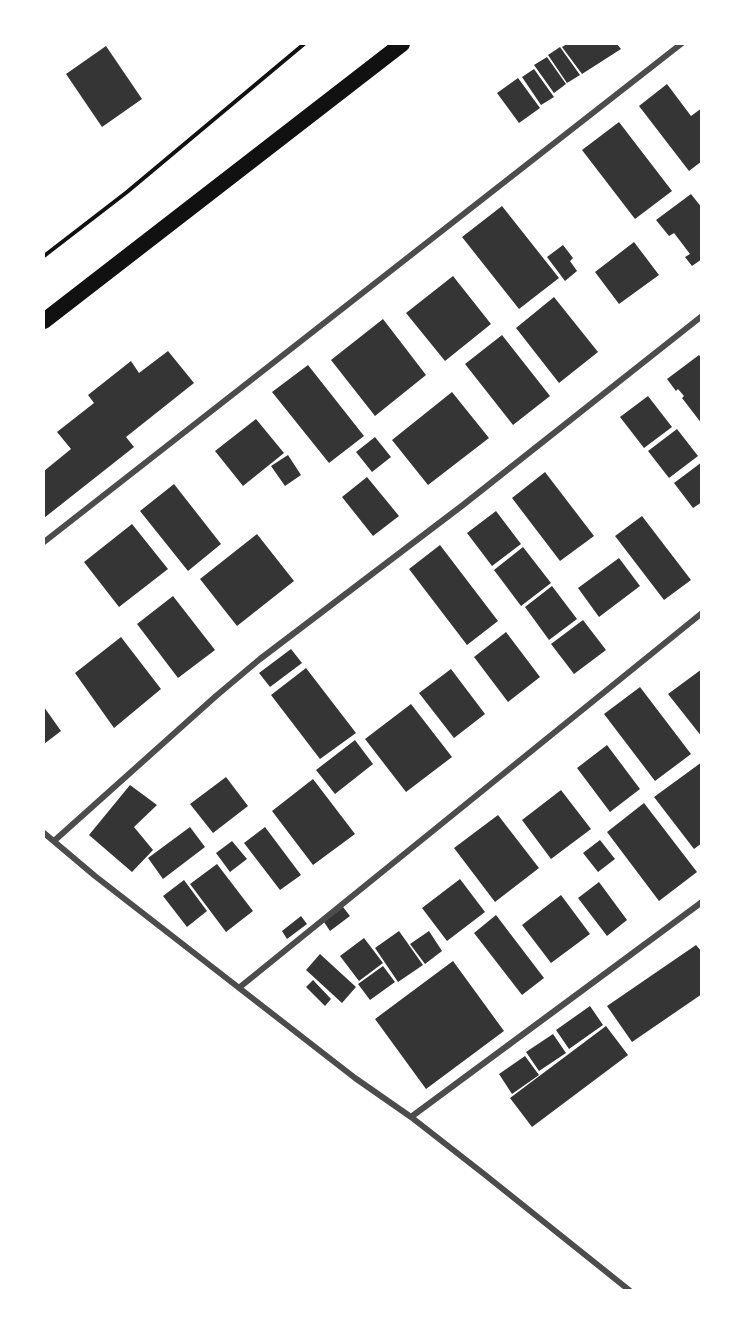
<!DOCTYPE html>
<html>
<head>
<meta charset="utf-8">
<style>
	body { margin:0 }
	#map { position:relative; width:745px; height:1334px; overflow:hidden; background:#fff; font-family:"Public Sans",sans-serif }
	canvas { display:block }
	.frame { position:absolute; inset:0; border:45px solid #fff; pointer-events:none }
</style>
</head>
<body>
<div id="map">
<canvas width="745" height="1334"></canvas>
<div class="frame"></div>
</div>
<script>
const context = document.querySelector('canvas').getContext('2d');
context.lineJoin = 'round';
function fillPath(path, color) { context.fillStyle = color; context.fill(path, 'evenodd'); }
const toPath = rows => new Path2D(rows.map(r => 'M' + r).join(''));
function strokePath(path, color, width, dash) { context.strokeStyle = color; context.lineWidth = width; context.lineCap = dash ? 'butt' : 'round'; context.setLineDash(dash || []); context.stroke(path); }
fillPath(toPath([
	[567,44,617,44,621,49,582,74,562,47],
	[106,46,142,99,102,127,66,74],
	[560,47,580,75,567,83,548,55],
	[547,57,566,84,554,93,534,65],
	[534,69,554,97,541,105,522,77],
	[518,78,540,108,519,123,497,93],
	[667,84,691,116,702,108,702,161,689,171,639,106],
	[619,122,672,191,635,219,582,150],
	[691,194,702,208,702,259,692,266,685,257,690,254,674,233,669,236,656,220],
	[502,206,559,278,519,309,462,237],
	[634,242,659,275,619,304,595,272],
	[563,245,573,258,570,261,577,271,565,281,547,257],
	[453,276,491,324,445,361,406,313],
	[554,297,598,352,559,383,516,328],
	[383,319,426,375,375,416,331,360],
	[502,335,550,396,513,425,465,364],
	[168,351,194,383,126,437,134,447,44,518,44,471,71,449,57,432,94,403,88,395,131,361,139,373],
	[699,355,702,359,702,424,682,398,684,396,678,389,676,391,667,379],
	[308,365,364,436,329,463,272,392],
	[452,392,489,438,428,485,392,440],
	[648,396,672,427,644,448,620,417],
	[256,419,284,453,243,486,215,451],
	[677,429,698,456,669,478,648,451],
	[375,437,391,457,372,472,356,452],
	[288,455,301,475,285,486,271,466],
	[702,462,702,502,693,508,674,483],
	[545,472,594,536,560,561,512,498],
	[367,477,399,516,373,536,342,497],
	[174,484,221,544,188,571,140,511],
	[496,511,521,544,492,566,467,533],
	[642,516,691,580,664,600,615,536],
	[132,524,168,569,119,607,84,562],
	[257,534,294,581,237,626,200,579],
	[440,545,498,621,467,645,409,569],
	[523,547,551,583,521,606,494,570],
	[619,558,640,586,599,617,578,588],
	[552,586,577,619,549,640,525,607],
	[173,596,215,650,178,678,137,624],
	[583,620,606,650,574,674,551,644],
	[506,632,540,677,508,702,474,657],
	[121,637,161,689,114,728,75,673],
	[291,649,302,663,270,687,259,673],
	[306,668,356,733,320,759,271,695],
	[451,669,485,714,454,738,419,693],
	[702,669,702,737,668,694],
	[640,687,691,754,655,781,604,714],
	[411,704,452,757,406,792,365,739],
	[44,707,61,731,44,744],
	[355,740,373,764,335,794,316,770],
	[607,745,640,789,610,812,577,768],
	[702,762,702,843,694,849,654,797],
	[226,777,248,806,213,833,190,804],
	[313,779,355,834,313,865,272,811],
	[130,785,157,805,134,827,153,850,132,872,89,835],
	[561,790,591,829,551,859,522,820],
	[644,803,697,872,659,901,607,832],
	[498,815,539,868,495,902,454,848],
	[190,827,205,847,163,879,148,858],
	[265,827,301,875,280,890,244,843],
	[600,840,615,859,598,872,583,853],
	[232,841,247,859,230,872,216,853],
	[217,864,253,911,226,932,190,884],
	[460,879,485,912,447,941,422,908],
	[184,880,207,911,187,927,163,896],
	[599,882,627,920,607,936,578,898],
	[561,895,590,934,551,963,522,925],
	[343,907,350,916,330,931,324,922],
	[496,915,544,978,522,995,474,933],
	[301,916,307,924,287,939,282,931],
	[399,931,423,965,398,982,375,948],
	[429,931,442,951,425,964,410,944],
	[364,938,383,963,359,981,340,956],
	[696,945,702,952,702,994,632,1042,607,1006],
	[320,954,356,987,342,1003,306,970],
	[453,961,504,1031,426,1089,375,1019],
	[383,966,395,982,370,1000,358,984],
	[313,980,331,999,325,1006,306,987],
	[590,1006,603,1025,569,1049,556,1030],
	[606,1026,628,1055,532,1127,510,1098],
	[553,1034,566,1053,539,1071,526,1052],
	[525,1056,539,1075,512,1094,499,1074]
]), '#353535');
strokePath(toPath([
	[44,256,127,192,304,44]
]), '#111', 4);
strokePath(toPath([
	[44,542,681,44],
	[44,833,95,876,355,1078,411,1117,484,1174,629,1290],
	[54,841,216,696,260,659,463,505,702,316],
	[240,987,702,613],
	[411,1117,702,902]
]), '#4c4c4c', 6);
strokePath(toPath([
	[44,321,402,44]
]), '#111', 16);
</script>
</body>
</html>
